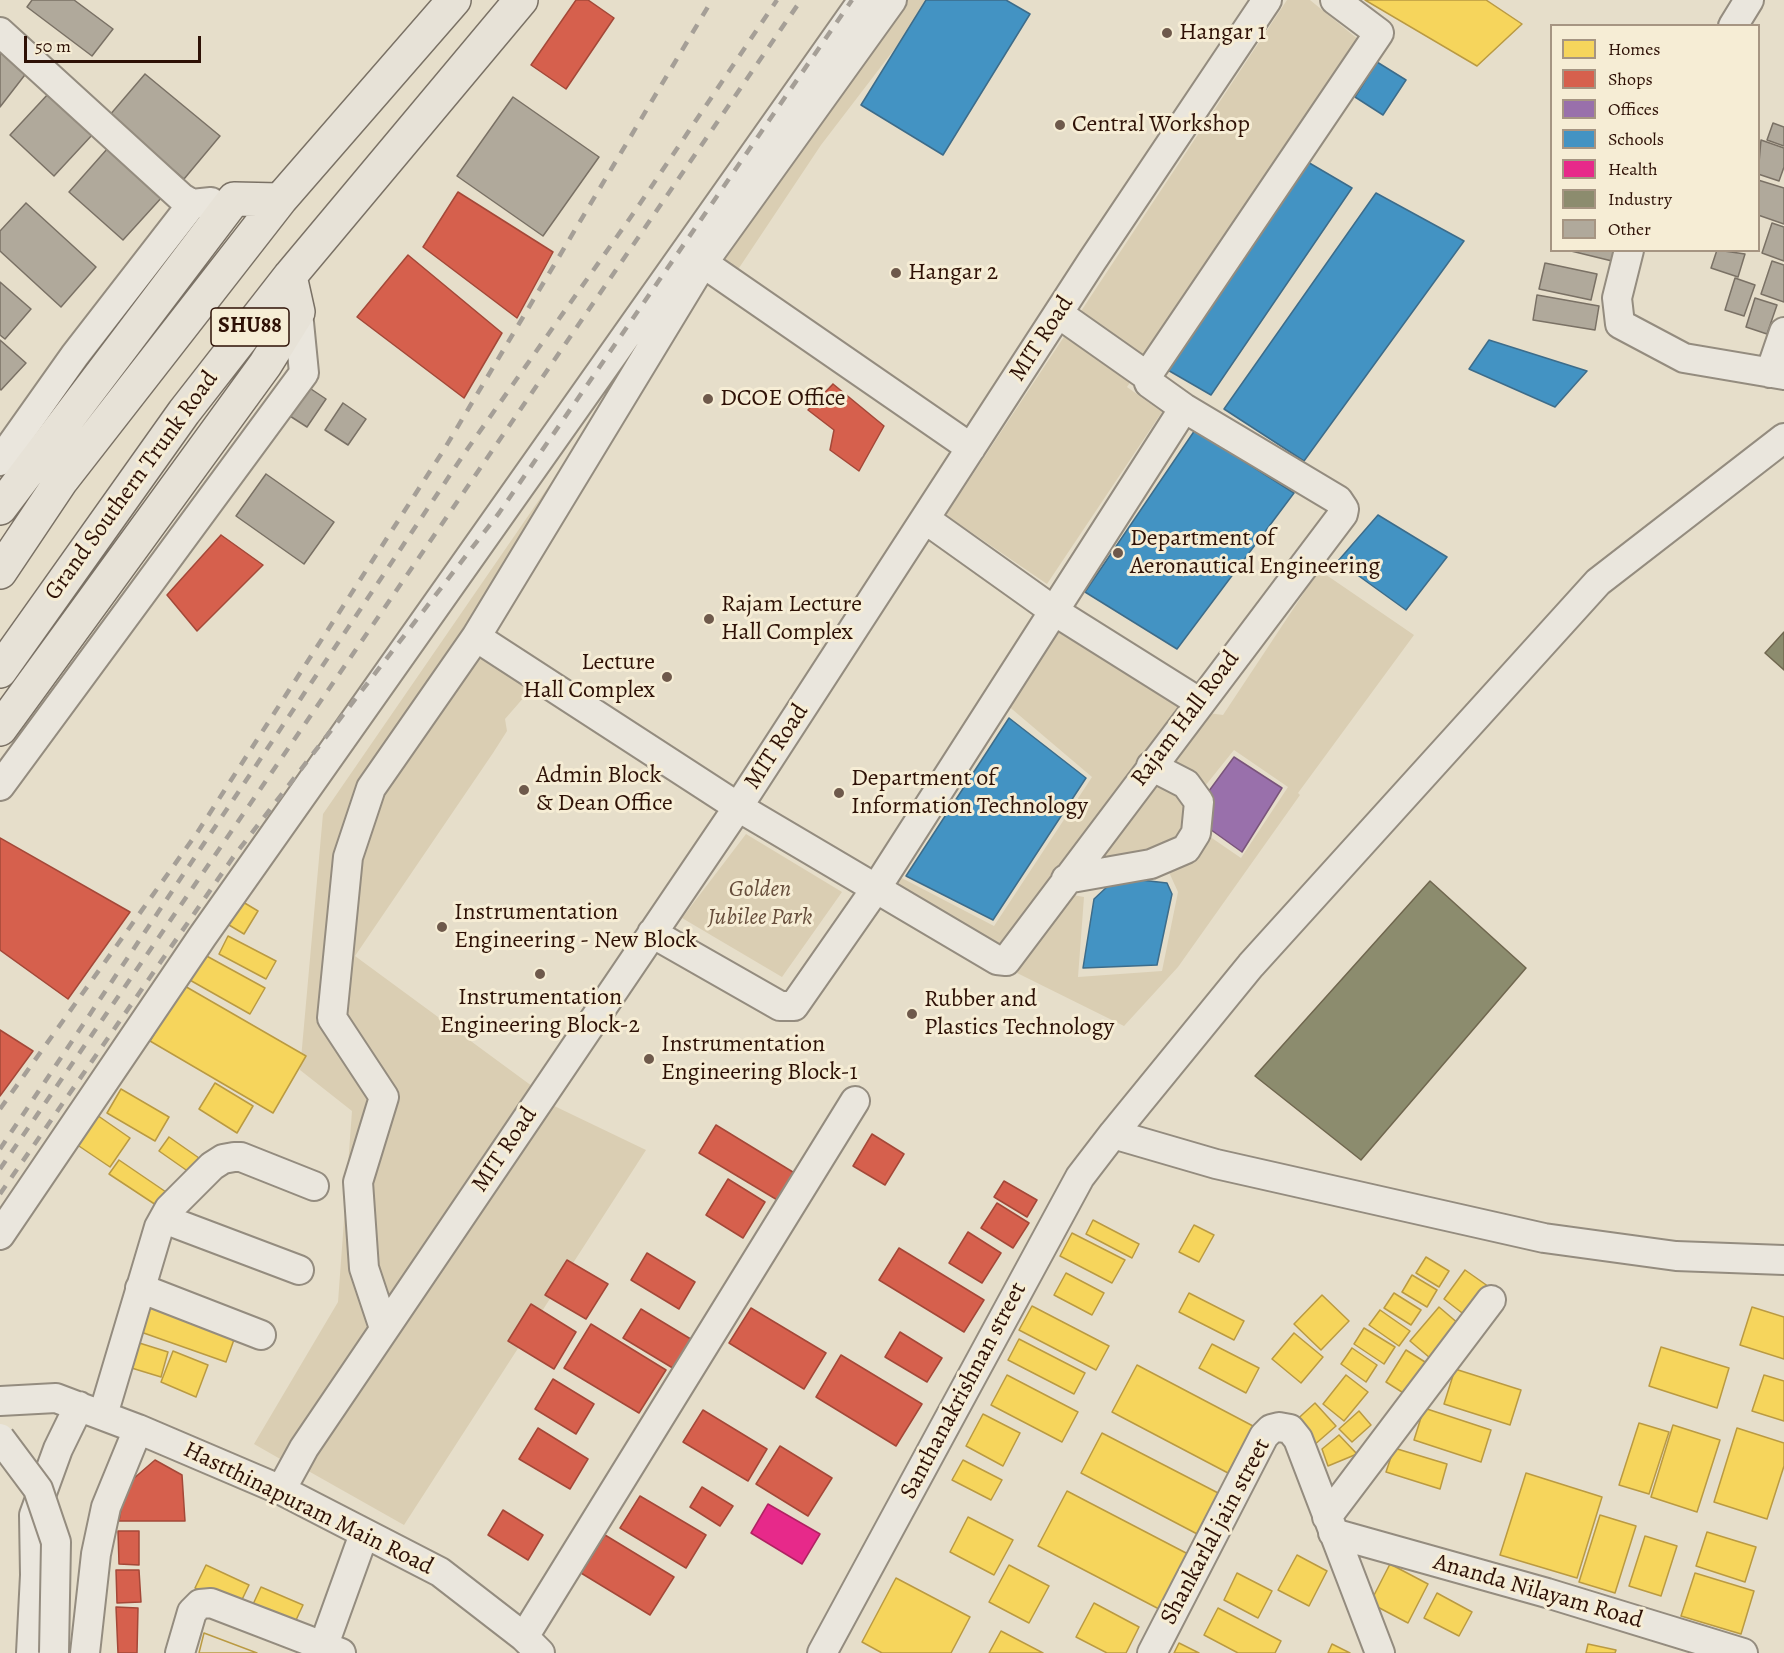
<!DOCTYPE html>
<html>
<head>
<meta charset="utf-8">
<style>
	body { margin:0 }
	#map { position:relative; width:1784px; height:1653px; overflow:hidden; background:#e6deca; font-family:Alegreya,serif }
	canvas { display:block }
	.legend { position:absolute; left:1550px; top:24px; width:210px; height:228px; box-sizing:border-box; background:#f6edd5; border:2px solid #a69582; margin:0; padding:8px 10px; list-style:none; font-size:18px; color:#2e1106 }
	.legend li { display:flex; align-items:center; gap:12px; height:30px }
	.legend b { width:30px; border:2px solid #a69582 }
	.scale { position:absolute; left:24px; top:36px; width:177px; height:27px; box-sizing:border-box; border:3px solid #2e1106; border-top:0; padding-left:8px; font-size:18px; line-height:21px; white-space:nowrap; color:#2e1106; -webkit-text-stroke:4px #f6edd5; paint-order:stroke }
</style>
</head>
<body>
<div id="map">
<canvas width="1784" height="1653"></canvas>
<ul class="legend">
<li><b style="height:16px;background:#f6d55c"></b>Homes</li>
<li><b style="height:16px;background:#d6604d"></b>Shops</li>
<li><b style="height:16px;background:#9970ab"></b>Offices</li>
<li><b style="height:16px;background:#4393c3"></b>Schools</li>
<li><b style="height:16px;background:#e7298a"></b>Health</li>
<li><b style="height:16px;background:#8c8c6e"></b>Industry</li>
<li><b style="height:16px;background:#b0a99b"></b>Other</li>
</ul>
<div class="scale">50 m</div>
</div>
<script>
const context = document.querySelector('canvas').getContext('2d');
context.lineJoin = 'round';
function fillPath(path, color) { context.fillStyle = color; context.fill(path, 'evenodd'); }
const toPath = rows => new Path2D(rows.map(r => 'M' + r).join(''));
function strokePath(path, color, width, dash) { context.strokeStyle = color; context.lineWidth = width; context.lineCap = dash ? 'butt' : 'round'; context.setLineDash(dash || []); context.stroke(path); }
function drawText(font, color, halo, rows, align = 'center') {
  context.font = font + ' Alegreya,serif'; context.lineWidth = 6; context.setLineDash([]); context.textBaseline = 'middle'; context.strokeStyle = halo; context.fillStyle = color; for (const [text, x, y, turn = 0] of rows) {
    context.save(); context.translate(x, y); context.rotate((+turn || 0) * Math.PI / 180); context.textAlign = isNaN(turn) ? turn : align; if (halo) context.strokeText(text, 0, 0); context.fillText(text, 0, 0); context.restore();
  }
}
fillPath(toPath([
	[903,0,932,0,821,145,733,277,713,261],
	[1287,0,1310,0,1359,40,1127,387,1162,412,1047,584,946,515],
	[696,272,364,785,325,1022,377,1096,354,1183,377,1329,289,1464,254,1444,338,1302,352,1111,300,1070,323,814],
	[1319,570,1414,635,1298,793,1300,795,1178,967,1124,1026,1011,970,1067,894,1084,897,1078,977,1162,971,1178,892,1168,870,1206,834,1241,858,1288,787,1234,750,1201,791,1161,763,1201,712,1223,715],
	[1060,619,1188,703,1003,953,887,886,894,874,994,926,1092,777,1006,704],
	[478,650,532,688,505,719,507,731,493,753,355,956,536,1089,383,1313,366,1183,394,1100,342,1016,358,857,381,791],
	[1153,775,1182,788,1192,813,1181,844,1080,870],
	[746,834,842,892,782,977,682,918],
	[548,1103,646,1150,404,1525,303,1468]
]), '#daceb3');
const homes = toPath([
	[1365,0,1486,0,1522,24,1477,66,1365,0],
	[238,899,258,911,244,934,224,922,238,899],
	[228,936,276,961,266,979,219,954,228,936],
	[203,954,265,988,250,1014,188,979,203,954],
	[183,985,306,1056,273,1113,150,1041,183,985],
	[215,1083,253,1106,237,1133,199,1109,215,1083],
	[121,1089,169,1117,155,1141,107,1113,121,1089],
	[94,1113,130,1138,110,1167,73,1142,94,1113],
	[169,1137,199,1158,189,1172,159,1151,169,1137],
	[119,1160,166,1192,156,1205,109,1174,119,1160],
	[1093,1220,1139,1244,1132,1258,1086,1234,1093,1220],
	[1194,1225,1214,1235,1199,1262,1179,1252,1194,1225],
	[1072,1233,1125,1260,1112,1283,1060,1256,1072,1233],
	[1426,1257,1449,1271,1439,1287,1416,1273,1426,1257],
	[1465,1270,1492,1289,1470,1319,1444,1299,1465,1270],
	[1066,1273,1104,1293,1092,1315,1054,1295,1066,1273],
	[1412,1275,1437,1290,1427,1307,1402,1292,1412,1275],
	[1189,1293,1244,1321,1234,1340,1179,1312,1189,1293],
	[1394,1293,1421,1310,1411,1325,1384,1308,1394,1293],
	[1322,1295,1349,1321,1321,1350,1294,1324,1322,1295],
	[148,1304,236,1334,226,1362,138,1331,148,1304],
	[1032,1306,1109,1346,1096,1370,1019,1330,1032,1306],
	[1439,1307,1466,1330,1436,1363,1410,1341,1439,1307],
	[1752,1307,1784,1317,1784,1359,1740,1345,1752,1307],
	[1380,1310,1410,1331,1399,1346,1369,1325,1380,1310],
	[1364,1328,1395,1347,1384,1364,1354,1344,1364,1328],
	[1294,1333,1323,1357,1301,1383,1272,1359,1294,1333],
	[1019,1339,1085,1373,1074,1394,1008,1360,1019,1339],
	[133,1341,168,1352,161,1377,125,1366,133,1341],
	[1212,1344,1259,1368,1246,1393,1199,1368,1212,1344],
	[1661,1347,1729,1368,1717,1408,1649,1386,1661,1347],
	[1352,1348,1377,1365,1366,1382,1341,1364,1352,1348],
	[1406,1350,1433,1367,1413,1399,1386,1382,1406,1350],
	[173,1351,208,1365,196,1397,161,1382,173,1351],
	[1137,1365,1253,1426,1228,1473,1112,1412,1137,1365],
	[1455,1369,1521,1390,1510,1425,1444,1404,1455,1369],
	[1007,1375,1078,1412,1062,1442,991,1405,1007,1375],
	[1346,1375,1368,1392,1344,1421,1323,1404,1346,1375],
	[1764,1375,1784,1381,1784,1421,1752,1411,1764,1375],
	[1315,1403,1336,1426,1313,1446,1292,1424,1315,1403],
	[1424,1408,1491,1430,1481,1462,1414,1440,1424,1408],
	[1359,1411,1371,1425,1352,1442,1339,1429,1359,1411],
	[983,1414,1020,1433,1003,1466,966,1446,983,1414],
	[1639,1423,1669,1432,1649,1494,1619,1485,1639,1423],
	[1673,1425,1720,1440,1697,1512,1651,1497,1673,1425],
	[1737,1428,1784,1443,1784,1466,1767,1519,1714,1502,1737,1428],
	[1102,1433,1222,1495,1201,1536,1081,1473,1102,1433],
	[1339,1435,1357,1454,1328,1466,1322,1449,1339,1435],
	[1394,1448,1447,1464,1440,1489,1386,1472,1394,1448],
	[963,1460,1002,1480,991,1500,952,1480,963,1460],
	[1526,1473,1602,1497,1577,1578,1500,1555,1526,1473],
	[1067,1491,1188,1554,1159,1609,1038,1546,1067,1491],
	[1600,1515,1636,1526,1615,1593,1579,1582,1600,1515],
	[968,1517,1013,1540,994,1575,950,1552,968,1517],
	[1707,1532,1756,1547,1745,1582,1696,1566,1707,1532],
	[1645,1536,1677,1546,1661,1596,1629,1586,1645,1536],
	[1297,1555,1327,1571,1309,1606,1278,1590,1297,1555],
	[1390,1564,1428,1584,1408,1623,1370,1603,1390,1564],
	[206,1565,249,1585,238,1608,195,1588,206,1565],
	[1009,1565,1049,1586,1029,1623,989,1602,1009,1565],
	[1237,1573,1272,1591,1258,1618,1224,1600,1237,1573],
	[1695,1573,1754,1591,1741,1634,1681,1616,1695,1573],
	[896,1578,970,1617,951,1653,882,1653,862,1642,896,1578],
	[261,1587,303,1605,291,1631,249,1613,261,1587],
	[1437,1593,1472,1612,1459,1636,1424,1618,1437,1593],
	[1094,1603,1139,1627,1126,1653,1107,1653,1076,1637,1094,1603],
	[1218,1608,1281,1641,1275,1653,1238,1653,1204,1635,1218,1608],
	[1001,1631,1043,1653,989,1653,1001,1631],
	[204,1633,257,1653,199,1653,204,1633],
	[204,1633,257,1653,199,1653,204,1633],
	[1179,1643,1199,1653,1174,1653,1179,1643],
	[1332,1644,1350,1653,1328,1653,1332,1644],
	[1588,1644,1616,1650,1615,1653,1586,1653,1588,1644]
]);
fillPath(homes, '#f6d55c');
strokePath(homes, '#ba9a42', 1.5);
const shops = toPath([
	[576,0,588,0,614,18,566,89,531,65,576,0],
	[458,192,553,252,517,318,423,247,458,192],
	[408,255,502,333,464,398,357,317,408,255],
	[833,384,884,426,859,471,830,450,834,430,808,410,833,384],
	[221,535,263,565,197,631,167,595,221,535],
	[0,838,130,912,68,999,0,950,0,838],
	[0,1030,33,1051,0,1096,0,1030],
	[716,1125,801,1177,784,1204,699,1153,716,1125],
	[872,1134,904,1154,885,1185,853,1166,872,1134],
	[728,1179,765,1202,743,1238,706,1215,728,1179],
	[1004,1181,1037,1200,1027,1217,994,1197,1004,1181],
	[997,1203,1029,1223,1013,1248,981,1228,997,1203],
	[968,1232,1001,1253,982,1283,949,1263,968,1232],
	[899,1248,984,1300,964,1332,879,1280,899,1248],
	[647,1253,695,1282,679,1309,631,1280,647,1253],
	[567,1260,608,1284,586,1319,545,1295,567,1260],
	[531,1304,576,1332,554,1369,508,1341,531,1304],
	[751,1308,826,1353,804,1389,729,1343,751,1308],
	[641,1309,694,1341,676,1370,623,1338,641,1309],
	[591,1324,666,1370,639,1413,564,1368,591,1324],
	[900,1332,942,1358,927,1382,885,1357,900,1332],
	[841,1355,922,1404,896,1446,816,1397,841,1355],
	[553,1379,594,1404,576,1434,535,1409,553,1379],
	[703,1410,767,1449,748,1481,683,1442,703,1410],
	[538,1428,588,1459,570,1489,519,1459,538,1428],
	[780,1446,832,1478,808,1516,756,1484,780,1446],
	[155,1460,182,1475,185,1521,119,1521,125,1486,155,1460],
	[702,1487,733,1506,720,1526,690,1507,702,1487],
	[640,1496,706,1535,686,1568,620,1528,640,1496],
	[503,1510,543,1535,528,1560,488,1535,503,1510],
	[118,1531,139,1531,139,1565,119,1564,118,1531],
	[605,1535,674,1577,650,1615,581,1573,605,1535],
	[116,1570,139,1570,141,1602,117,1603,116,1570],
	[116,1607,138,1608,137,1653,118,1653,116,1607]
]);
fillPath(shops, '#d6604d');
strokePath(shops, '#a44838', 1.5);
const offices = toPath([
	[1234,757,1282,788,1242,852,1207,827,1206,795,1234,757]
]);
fillPath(offices, '#9970ab');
strokePath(offices, '#79547a', 1.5);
const schools = toPath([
	[926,0,1006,0,1030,14,943,155,861,105,926,0],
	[1377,62,1406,80,1383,115,1355,97,1377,62],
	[1306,161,1352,188,1211,395,1166,369,1306,161],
	[1376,193,1464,241,1304,461,1224,409,1376,193],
	[1489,340,1587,371,1555,407,1469,369,1489,340],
	[1195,430,1294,493,1177,649,1085,592,1195,430],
	[1378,515,1447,557,1406,610,1338,561,1378,515],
	[1009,718,1086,778,993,920,906,876,1009,718],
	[1132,879,1167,883,1172,894,1157,965,1083,968,1094,899,1109,885,1132,879]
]);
fillPath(schools, '#4393c3');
strokePath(schools, '#3d6c8a', 1.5);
const health = toPath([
	[768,1504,820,1534,802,1564,751,1533,768,1504]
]);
fillPath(health, '#e7298a');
strokePath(health, '#b02262', 1.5);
const industry = toPath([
	[1784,632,1784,670,1765,653,1784,632],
	[1430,881,1526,968,1361,1160,1255,1076,1430,881]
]);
fillPath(industry, '#8c8c6e');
strokePath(industry, '#70674f', 1.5);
const building = toPath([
	[32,0,74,0,113,29,92,56,27,7,32,0],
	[0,43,31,67,0,107,0,43],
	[145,74,220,136,184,179,109,116,145,74],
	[49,93,93,134,54,176,10,135,49,93],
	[513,97,599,157,543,236,457,176,513,97],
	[1773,123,1784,127,1784,146,1767,140,1773,123],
	[1761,140,1784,148,1784,167,1779,181,1758,174,1761,140],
	[108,148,163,196,123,240,69,192,108,148],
	[1758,180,1784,188,1784,224,1758,215,1758,180],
	[26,203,96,267,61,307,0,251,0,231,26,203],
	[1772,223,1784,227,1784,261,1762,253,1772,223],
	[1567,250,1614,250,1612,261,1567,250],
	[1717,250,1745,254,1738,277,1711,268,1717,250],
	[1772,261,1784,265,1784,302,1761,294,1772,261],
	[1545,263,1597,274,1591,300,1539,289,1545,263],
	[1735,278,1755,285,1744,316,1725,310,1735,278],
	[0,282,31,309,5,339,0,335,0,282],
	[1537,295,1599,306,1595,330,1533,320,1537,295],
	[1755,298,1777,305,1767,334,1746,327,1755,298],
	[0,340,26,363,1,390,0,389,0,340],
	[299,381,326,399,307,427,279,409,299,381],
	[343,403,366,419,348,445,325,430,343,403],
	[266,474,334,522,304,564,236,516,266,474]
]);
fillPath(building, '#b0a99b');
strokePath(building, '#7a7165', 1.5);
const minor = toPath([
	[892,0,703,263,971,448],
	[1733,26,1749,0],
	[0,32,182,198,192,204,211,202],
	[1629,250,1617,298,1620,324,1684,358,1784,375],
	[1770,373,1784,332],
	[1147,376,1379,33,1335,0],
	[0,461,75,355,192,204],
	[925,519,1054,611,1199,702],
	[476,637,738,807,997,960,1006,961,1343,514,1344,509,1338,500,1184,408,1149,383,1147,376,1059,314],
	[0,786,304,373,298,312],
	[1066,879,1151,864,1186,849,1196,833,1199,802,1186,784,1151,766],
	[652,933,780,1006,794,1006,877,887,1184,408],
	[1113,1134,1216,1164,1544,1238,1676,1256,1784,1260],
	[164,1219,299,1270],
	[0,1235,202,937,863,0],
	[140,1288,261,1335],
	[384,1328,364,1268,358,1182,384,1097,332,1018,348,857,371,788,476,637,703,263],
	[0,1401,56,1398,138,1429,281,1490,440,1572,524,1637,540,1653],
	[103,1415,159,1227,169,1209,212,1166,223,1159,234,1157,241,1157,314,1186],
	[281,1490,304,1448,738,807,1092,261,1267,0],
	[1327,1517,1491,1300],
	[1333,1533,1547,1593,1743,1653],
	[524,1637,855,1101],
	[31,1653,35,1575,34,1515,58,1449,79,1406],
	[85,1653,96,1554,106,1507,138,1429],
	[180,1653,192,1612,200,1604,211,1603,341,1653],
	[321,1653,364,1534],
	[822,1653,1080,1177,1113,1134,1251,965,1598,582,1784,438],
	[1152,1653,1264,1436,1271,1429,1279,1427,1290,1429,1298,1439,1380,1653]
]);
const major = toPath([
	[0,508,234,199,280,200],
	[0,572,61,481,280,200,454,0],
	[0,671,184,412,290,276,521,0],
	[0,729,265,365,298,312,290,276]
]);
strokePath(minor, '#948c7f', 32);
strokePath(major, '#7a7165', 36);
strokePath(minor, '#eae6dd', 28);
strokePath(major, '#e7e2d7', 33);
strokePath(toPath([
	[0,1109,197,833,445,448,712,0],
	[0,1149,466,451,635,211,777,0],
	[0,1169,801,0],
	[0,1194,234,856,499,513,852,0]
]), '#a59f97', 4.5, [10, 10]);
const minorBridge = toPath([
	[0,1438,38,1489,56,1542,54,1653]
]);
strokePath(minorBridge, '#948c7f', 32, []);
strokePath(minorBridge, '#eae6dd', 28);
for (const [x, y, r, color] of [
	[1167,33,6,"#6e594b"],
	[1060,125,6,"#6e594b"],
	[896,273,6,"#6e594b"],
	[708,399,6,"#6e594b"],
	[1118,553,6,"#6e594b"],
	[709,619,6,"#6e594b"],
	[667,677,6,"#6e594b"],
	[524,790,6,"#6e594b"],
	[839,793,6,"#6e594b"],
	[442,927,6,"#6e594b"],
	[540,974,6,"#6e594b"],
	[912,1014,6,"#6e594b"],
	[649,1059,6,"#6e594b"]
]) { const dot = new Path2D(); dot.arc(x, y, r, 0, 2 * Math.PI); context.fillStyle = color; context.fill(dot); strokePath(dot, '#f6edd5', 2); }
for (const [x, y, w] of [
	[250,327,78]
]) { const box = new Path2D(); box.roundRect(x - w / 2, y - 19, w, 38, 4.5); context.fillStyle = '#f6edd5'; context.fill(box); strokePath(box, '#2e1106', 1.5); }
drawText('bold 22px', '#2e1106', null, [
	["SHU88",250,327]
]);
drawText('24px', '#2e1106', '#f6edd5', [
	["Hangar 1",1179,33],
	["Central Workshop",1072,125],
	["Hangar 2",908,273],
	["DCOE Office",720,399],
	["Department of",1130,539],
	["Aeronautical Engineering",1130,567],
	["Rajam Lecture",721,605],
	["Hall Complex",721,633],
	["Lecture",655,663,"right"],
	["Hall Complex",655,691,"right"],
	["Admin Block",536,776],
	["& Dean Office",536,804],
	["Department of",851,779],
	["Information Technology",851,807],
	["Instrumentation",454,913],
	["Engineering - New Block",454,941],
	["Instrumentation",540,998,"center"],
	["Engineering Block-2",540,1026,"center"],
	["Rubber and",924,1000],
	["Plastics Technology",924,1028],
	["Instrumentation",661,1045],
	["Engineering Block-1",661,1073]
], 'left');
drawText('24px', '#2e1106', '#f6edd5', [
	["MIT Road",1042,339,-57],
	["Grand Southern Trunk Road",132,486,-54],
	["Rajam Hall Road",1186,719,-53],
	["MIT Road",777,747,-57],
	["MIT Road",505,1150,-56],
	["Santhanakrishnan street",964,1391,-62],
	["Hastthinapuram Main Road",308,1509,26],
	["Shankarlal jain street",1216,1532,-62],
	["Ananda Nilayam Road",1538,1592,16]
]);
drawText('italic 24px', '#674e3c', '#f6edd5', [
	["Golden",760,890],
	["Jubilee Park",760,918]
]);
</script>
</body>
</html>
